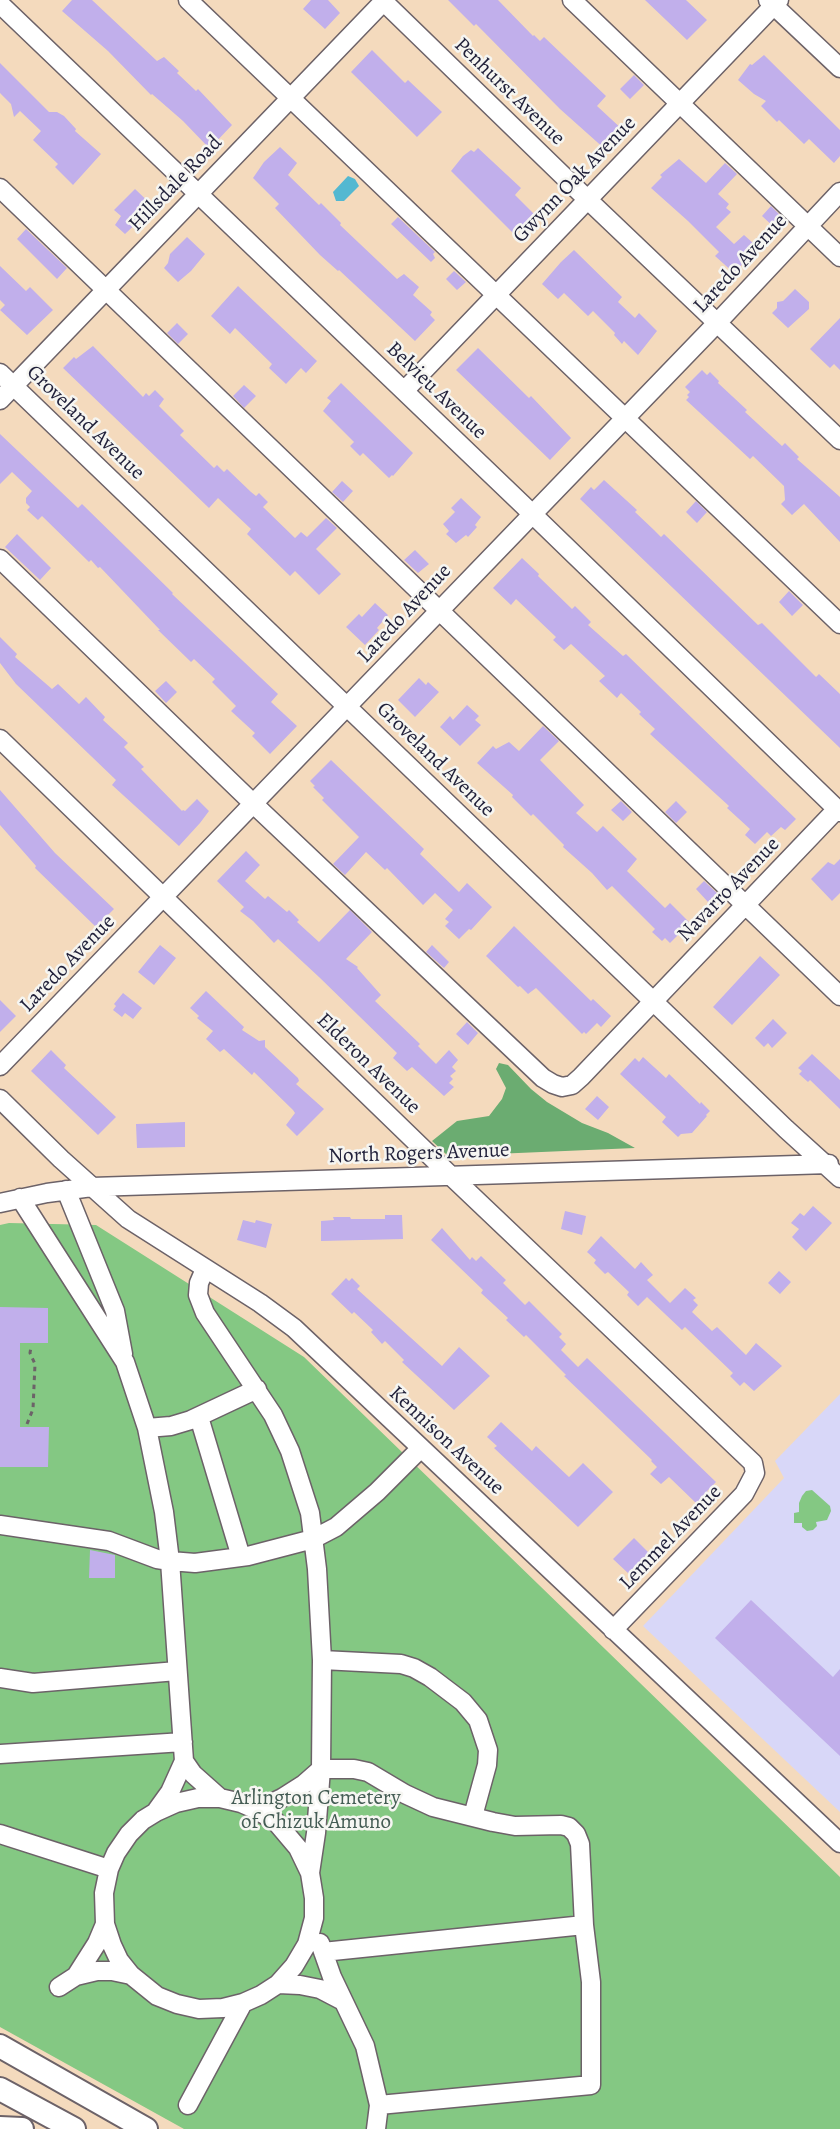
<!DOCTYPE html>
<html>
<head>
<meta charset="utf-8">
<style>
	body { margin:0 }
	canvas { display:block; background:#f4dabd }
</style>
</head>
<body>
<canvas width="840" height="2129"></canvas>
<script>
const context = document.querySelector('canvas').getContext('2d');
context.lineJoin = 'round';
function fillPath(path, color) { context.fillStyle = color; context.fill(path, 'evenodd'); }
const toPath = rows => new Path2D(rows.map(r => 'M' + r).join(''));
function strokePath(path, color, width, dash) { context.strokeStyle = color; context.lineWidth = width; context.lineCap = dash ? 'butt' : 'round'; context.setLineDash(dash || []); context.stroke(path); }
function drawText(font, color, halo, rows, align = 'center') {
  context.font = font + ' Alegreya,serif'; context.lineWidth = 5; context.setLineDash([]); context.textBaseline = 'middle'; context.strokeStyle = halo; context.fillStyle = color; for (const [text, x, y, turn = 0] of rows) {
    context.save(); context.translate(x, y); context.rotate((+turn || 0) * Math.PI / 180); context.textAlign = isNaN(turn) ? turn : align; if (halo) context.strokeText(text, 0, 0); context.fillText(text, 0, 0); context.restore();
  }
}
fillPath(toPath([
	[840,1394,840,1812,643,1626,784,1478,775,1461]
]), '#d8d7f8');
fillPath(toPath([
	[9,1223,96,1225,304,1357,840,1877,840,2129,184,2129,0,2027,0,1225],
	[812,1490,830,1506,831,1511,827,1520,816,1522,817,1526,813,1530,807,1531,802,1527,802,1523,794,1523,794,1513,799,1512,799,1503,802,1496,806,1491]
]), '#84c883');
fillPath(toPath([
	[499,1063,508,1065,531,1089,547,1102,582,1123,608,1133,635,1148,448,1156,432,1141,457,1121,489,1116,502,1099,506,1088,496,1069]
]), '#6bac71');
fillPath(toPath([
	[348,176,355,179,359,186,344,201,336,201,333,192]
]), '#53b8d1');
fillPath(toPath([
	[72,0,92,0,157,61,164,57,179,71,177,73,196,91,198,89,232,125,214,144,213,142,208,147,183,121,152,94,151,95,108,51,62,11],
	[311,0,328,0,340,13,325,29,303,9],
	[448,0,498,0,533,36,534,35,540,41,544,37,606,96,597,106,624,131,606,150,560,109,476,24,474,26],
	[645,0,686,0,707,20,687,40],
	[372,50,405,83,408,80,442,112,417,137,351,72],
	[764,55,840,130,840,156,834,163,809,139,804,144,779,120,777,122,761,106,766,101,754,94,738,80,750,64,752,65],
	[0,63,49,112,57,112,64,116,76,129,75,131,101,154,73,185,55,167,58,164,33,140,41,131,20,111,14,117,11,104,0,93],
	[634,75,644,85,630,99,620,89],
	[280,147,297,163,288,175,319,205,321,203,341,223,340,225,397,279,404,274,419,287,413,295,432,312,430,315,435,320,415,341,339,270,338,271,320,255,275,208,279,204,253,178,264,162],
	[478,148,521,188,515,195,534,214,515,235,451,171,463,156,471,150,474,152],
	[679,159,706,183,725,163,737,174,718,194,729,204,726,208,731,212,716,227,734,244,744,235,753,243,750,245,756,250,734,273,715,256,719,252,688,221,651,188,662,177,660,175],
	[135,189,157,210,145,222,141,219,125,234,115,225,121,216,114,210],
	[771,206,785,220,776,229,762,216],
	[398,217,435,252,433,254,435,258,431,262,391,224],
	[26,229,67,268,57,279,17,239],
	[187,237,205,254,191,271,178,282,164,268,168,263,170,254],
	[574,250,622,297,618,302,635,318,639,313,657,331,638,355,624,341,622,344,614,335,615,333,593,311,588,316,564,293,558,299,542,284,561,262],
	[0,266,26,291,30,287,53,310,27,335,0,310,5,305,0,300],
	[454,271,466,282,457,290,446,279],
	[238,286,317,361,306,373,301,368,286,384,269,368,272,364,235,328,230,334,211,316],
	[795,289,809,302,809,309,788,328,772,313,777,308,777,302,783,301],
	[840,318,840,370,834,364,830,368,810,349],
	[177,323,188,334,178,344,167,333],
	[93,346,143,397,146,393,149,396,155,390,164,399,159,406,184,431,180,435,214,468,217,465,224,472,227,469,251,492,256,496,259,493,268,502,263,507,295,538,301,532,307,537,326,518,337,528,316,549,341,574,319,595,295,571,290,576,247,534,251,529,218,498,209,508,63,368,74,357,76,359],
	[478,348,529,398,531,396,571,438,550,460,456,370],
	[702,370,707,375,710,372,719,381,718,383,747,410,745,412,782,446,785,443,799,457,797,459,840,497,840,542,804,504,792,515,781,504,785,500,784,486,753,456,750,459,686,400,689,397,687,395,690,392,685,387],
	[341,383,413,453,393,476,392,475,389,478,363,453,360,456,350,446,354,442,323,411,331,401,327,398],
	[244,385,256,396,244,408,233,396],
	[0,434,78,508,82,504,173,593,172,594,278,694,271,702,297,726,270,754,252,736,255,733,231,711,236,706,212,682,215,679,194,659,191,662,158,630,160,630,100,567,98,568,91,560,89,562,42,516,38,520,27,510,30,507,26,503,26,498,32,491,12,472,0,484],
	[604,480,637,510,635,512,654,530,661,537,664,534,758,625,762,623,816,677,819,674,840,694,840,748,580,499,591,487,594,490],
	[342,481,353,491,343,502,332,492],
	[461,498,481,517,475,525,477,527,468,537,466,535,456,543,446,534,449,531,443,524,455,512,451,508],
	[696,501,707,512,697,523,686,512],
	[17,534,51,568,40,580,5,547],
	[415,550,429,564,418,573,404,560],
	[522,558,539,574,538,576,572,609,575,606,591,622,588,625,623,656,626,654,796,819,785,830,781,827,771,836,767,832,755,844,745,835,750,829,727,808,729,806,650,734,655,729,639,714,641,712,621,693,617,698,599,681,605,676,571,644,564,650,553,640,556,637,516,599,511,605,493,588],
	[789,591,803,605,792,616,779,602],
	[375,603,388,615,377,628,379,630,365,645,346,627,359,614,362,617],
	[0,637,17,654,15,657,52,689,58,684,79,704,86,697,105,717,103,720,128,743,124,747,144,767,141,769,182,811,183,810,185,811,197,799,209,811,200,823,179,846,112,785,116,780,16,684,0,663],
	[419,678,426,685,428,682,439,692,415,717,398,700],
	[166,681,177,692,166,703,155,691],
	[467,705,479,716,475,720,481,725,460,746,440,727,450,716,453,720],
	[543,726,559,741,540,760,584,805,576,813,597,832,603,826,637,859,627,871,665,908,670,903,690,923,670,943,665,938,662,941,652,932,655,929,612,886,607,890,592,873,563,847,564,845,533,814,531,816,512,797,513,795,477,763,493,746,496,749,509,742,519,751],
	[331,760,424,849,420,854,459,892,467,883,492,907,471,930,469,929,459,939,445,926,449,922,445,919,453,910,435,893,423,905,387,868,385,870,366,852,345,875,333,864,359,837,322,800,324,798,313,787,315,786,310,781],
	[0,790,55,853,114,909,96,927,35,868,36,866,0,825],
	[621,801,632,812,623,821,611,810],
	[676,801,687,812,676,823,665,812],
	[246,851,260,865,245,881,265,899,268,896,287,912,289,910,299,920,297,922,319,942,350,910,372,932,346,959,358,967,357,968,381,995,375,1001,420,1044,418,1046,436,1064,449,1050,458,1060,452,1067,456,1071,450,1076,453,1079,449,1083,454,1087,444,1096,412,1067,407,1071,393,1058,397,1053,319,977,278,939,274,943,253,921,240,911,244,907,217,881],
	[840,859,840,893,832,901,811,879,828,862,834,865],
	[704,881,717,893,708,902,696,889],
	[514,926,591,1001,593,999,611,1016,601,1027,597,1023,586,1034,584,1032,582,1034,536,988,528,994,520,986,518,987,486,956],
	[160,945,176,958,154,985,138,972],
	[432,945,449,962,444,968,426,952],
	[760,956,780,975,732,1025,713,1007],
	[206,991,244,1027,242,1030,259,1041,265,1040,265,1047,298,1078,299,1081,296,1084,324,1109,297,1136,286,1125,295,1113,293,1110,254,1072,252,1075,224,1049,220,1052,206,1039,213,1031,197,1018,199,1016,190,1008],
	[123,993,142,1008,133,1019,125,1013,122,1017,113,1010,116,1006,114,1004],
	[0,1000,16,1016,0,1032],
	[773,1019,787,1033,772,1048,768,1043,764,1047,755,1038],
	[467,1022,478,1033,468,1045,456,1034],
	[51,1050,66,1065,64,1068,116,1117,98,1135,31,1071],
	[812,1054,840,1080,840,1109,810,1080,808,1082,799,1074,802,1071,798,1068],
	[643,1057,666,1078,669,1074,700,1104,701,1102,710,1111,706,1115,707,1116,692,1133,681,1134,678,1137,662,1122,666,1117,620,1074,635,1058,639,1062],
	[597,1096,609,1107,598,1120,585,1109],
	[185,1122,185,1147,137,1148,136,1124],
	[813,1206,832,1223,806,1251,792,1237,799,1229,791,1223,800,1213,804,1216],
	[565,1211,586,1216,582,1235,561,1229],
	[385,1215,402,1215,403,1239,321,1241,321,1221,334,1220,333,1217,350,1217,351,1219,385,1219],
	[243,1220,255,1223,256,1220,272,1224,266,1248,237,1240],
	[442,1228,470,1260,472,1257,476,1261,481,1256,506,1280,503,1283,525,1305,529,1301,562,1334,559,1337,566,1344,561,1350,578,1367,587,1358,716,1482,707,1491,709,1494,698,1505,669,1477,661,1484,650,1474,657,1467,651,1461,652,1460,564,1376,566,1375,526,1335,524,1337,506,1320,508,1318,481,1293,483,1290,431,1240],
	[601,1236,635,1269,641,1262,653,1275,647,1280,670,1303,685,1288,696,1298,693,1300,698,1305,692,1312,712,1331,717,1327,746,1355,756,1343,782,1366,754,1391,744,1382,740,1386,730,1376,733,1373,685,1327,682,1330,647,1297,638,1306,627,1295,629,1292,608,1272,605,1274,594,1263,596,1260,587,1252],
	[779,1271,791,1282,780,1294,768,1283],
	[346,1278,349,1281,352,1278,360,1286,357,1289,442,1366,459,1347,490,1376,454,1410,402,1362,404,1360,385,1341,382,1344,371,1332,373,1330,354,1312,352,1314,331,1294],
	[0,1307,48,1308,48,1343,20,1343,20,1427,49,1427,48,1467,0,1467],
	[501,1422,532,1451,536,1446,569,1477,583,1463,613,1492,578,1527,494,1448,497,1446,487,1437],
	[634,1538,651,1555,640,1567,638,1565,629,1574,613,1559],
	[90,1550,115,1555,115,1578,89,1578],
	[751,1600,833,1677,840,1669,840,1756,715,1638]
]), '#c1afeb');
const minor = toPath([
	[188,0,840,624],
	[382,0,587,199,840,440],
	[572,0,840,257],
	[768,0,840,68],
	[0,4,522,504,840,812],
	[0,188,840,996],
	[0,373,786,1129,840,1178],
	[404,391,779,0],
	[0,400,385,0],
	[0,559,262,812,543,1078,553,1084,562,1087,572,1085,581,1077,837,809],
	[0,739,450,1175,753,1463,755,1473,744,1494,613,1630],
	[0,1066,717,323,840,192],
	[0,1099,61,1159,128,1219,260,1303,294,1328,840,1843],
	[66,1190,115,1311,123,1354],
	[20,1198,125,1362,147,1428,164,1512,170,1561,184,1761,170,1792,157,1810],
	[0,1203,47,1193,92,1187,829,1164],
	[205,1269,199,1283,198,1295,205,1313,273,1415,290,1451,310,1513,317,1569,322,1660,321,1769,304,1784,282,1798,257,1810],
	[199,1417,241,1557],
	[147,1428,171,1426,191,1420,257,1389],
	[0,1525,109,1541,157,1559,170,1561,195,1563,248,1556,313,1539,336,1527,377,1492,421,1448],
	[322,1660,401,1664,414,1668,430,1677,463,1702,478,1720,488,1750,487,1765,473,1816],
	[0,1678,33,1683,177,1671],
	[0,1754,183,1742],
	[184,1761,193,1774,220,1798],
	[0,1834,109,1869],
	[310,1873,316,1833,321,1769,354,1769,368,1772,405,1794,433,1807,493,1822,515,1826,561,1825,569,1827,576,1834,580,1844,584,1925,591,1982,591,2085,379,2105],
	[320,1943,332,1977,365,2046,379,2105,376,2129],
	[323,1952,584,1925],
	[76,1976,97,1943,105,1924],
	[278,1984,300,1985,320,1989,343,2001],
	[59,1987,76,1976,97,1971,112,1971,131,1975],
	[188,2105,243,2003,261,1995,278,1984,294,1966,307,1944,314,1918,314,1898,310,1873,298,1848,276,1822,257,1810,241,1803,220,1798,198,1798,176,1803,156,1812,143,1820,129,1834,116,1853,109,1869,104,1893,105,1924,112,1945,119,1960,131,1975,157,1996,177,2004,199,2009,223,2008,243,2003]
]);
const major = toPath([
	[0,2046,146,2129],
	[0,2089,74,2129],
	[0,2128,22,2129]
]);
strokePath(minor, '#6c6268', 21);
strokePath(major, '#6c6268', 26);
strokePath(toPath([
	[27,1424,33,1409,35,1364,30,1353,31,1347]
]), '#6c6268', 3, [4.5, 4.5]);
strokePath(minor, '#fff', 18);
strokePath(major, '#fff', 22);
drawText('21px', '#22223b', '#f6f6f2', [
	["Penhurst Avenue",509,92,44],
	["Gwynn Oak Avenue",575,180,-46],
	["Hillsdale Road",176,184,-46],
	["Laredo Avenue",741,264,-47],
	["Belvieu Avenue",436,391,44],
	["Groveland Avenue",85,423,44],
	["Laredo Avenue",405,614,-47],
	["Groveland Avenue",435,760,44],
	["Navarro Avenue",729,890,-46],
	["Laredo Avenue",68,964,-46],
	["Elderon Avenue",368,1064,44],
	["North Rogers Avenue",419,1154,-2],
	["Kennison Avenue",446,1441,43],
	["Lemmel Avenue",671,1538,-46]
]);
drawText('21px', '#445c54', '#f6f6f2', [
	["Arlington Cemetery",316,1799],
	["of Chizuk Amuno",316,1823]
]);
</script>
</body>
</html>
